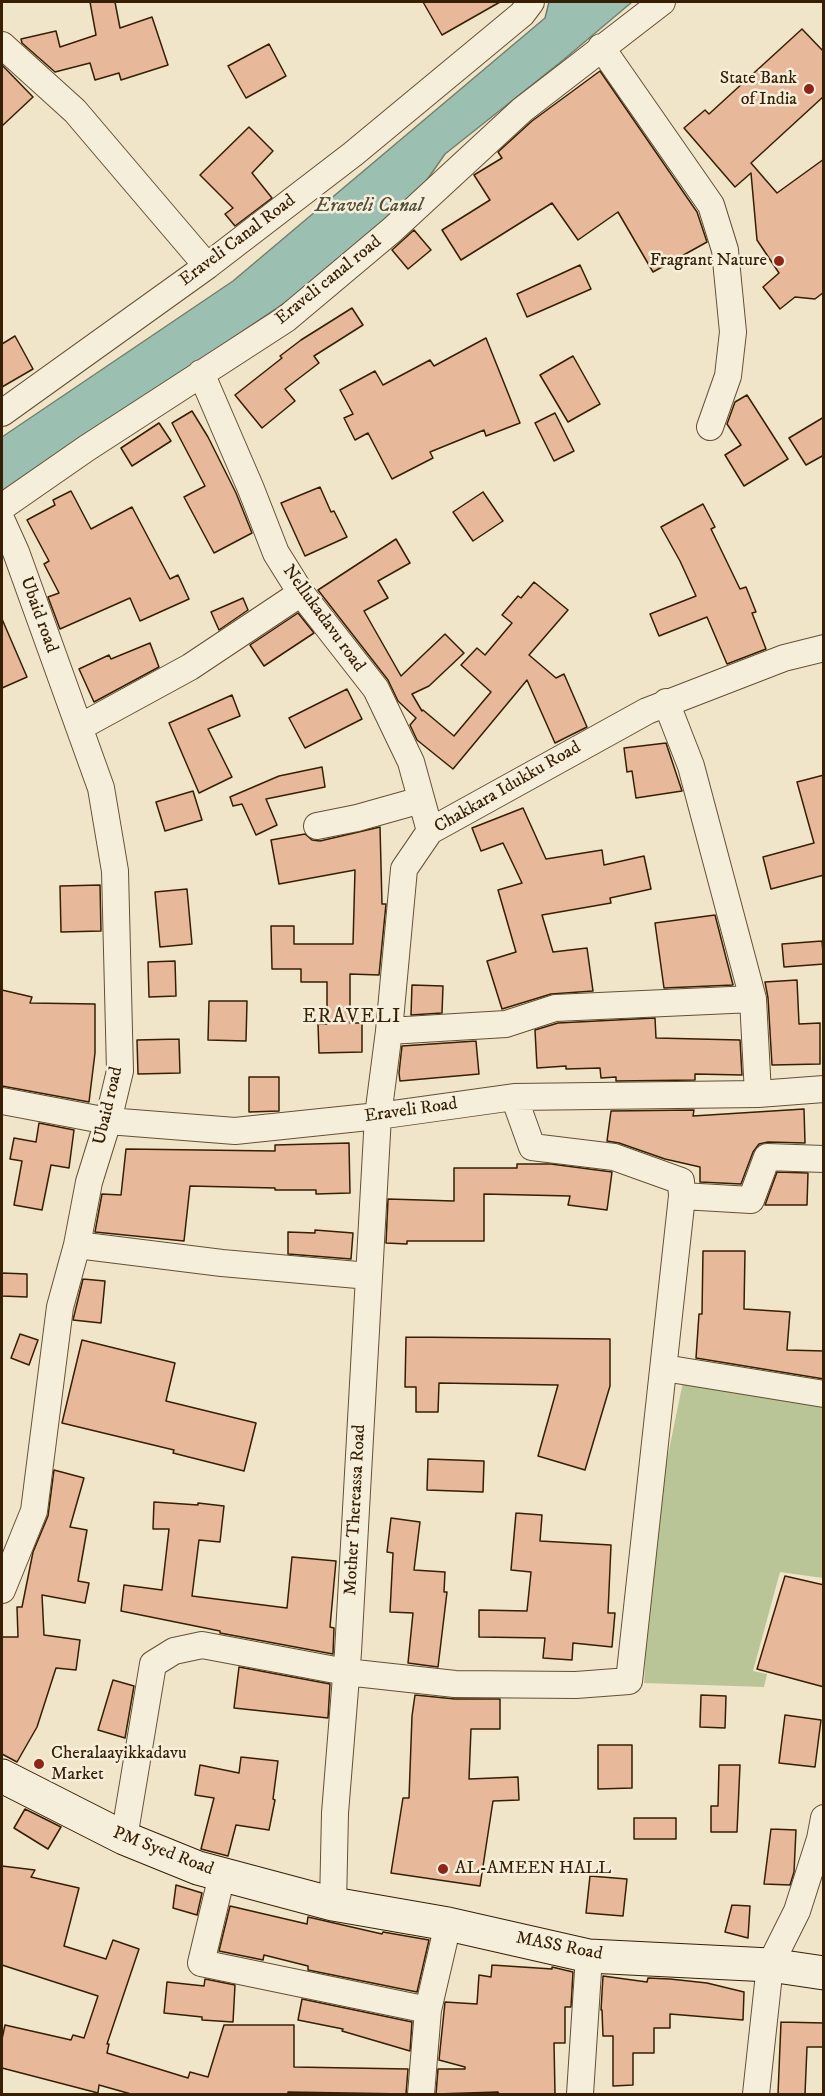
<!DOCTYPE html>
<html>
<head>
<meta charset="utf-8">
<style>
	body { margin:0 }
	#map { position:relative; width:825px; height:2096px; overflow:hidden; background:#f0e5c8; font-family:"IM FELL DW Pica",serif }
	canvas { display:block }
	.frame { position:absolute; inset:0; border:3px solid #361f02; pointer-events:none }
</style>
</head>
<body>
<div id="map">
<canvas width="825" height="2096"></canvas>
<div class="frame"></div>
</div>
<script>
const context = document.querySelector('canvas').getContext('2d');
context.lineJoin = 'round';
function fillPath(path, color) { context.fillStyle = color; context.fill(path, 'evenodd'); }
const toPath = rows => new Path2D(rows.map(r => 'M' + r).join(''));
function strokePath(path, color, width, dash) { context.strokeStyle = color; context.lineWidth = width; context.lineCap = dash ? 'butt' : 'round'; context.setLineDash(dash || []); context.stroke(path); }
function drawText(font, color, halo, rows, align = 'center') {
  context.font = font + ' "IM FELL DW Pica",serif'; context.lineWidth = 5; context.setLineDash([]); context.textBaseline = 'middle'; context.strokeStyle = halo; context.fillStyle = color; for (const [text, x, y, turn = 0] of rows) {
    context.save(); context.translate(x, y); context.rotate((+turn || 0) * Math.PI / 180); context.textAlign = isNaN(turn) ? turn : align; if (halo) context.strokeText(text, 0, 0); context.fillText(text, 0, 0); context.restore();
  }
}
fillPath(toPath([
	[684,1377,823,1402,823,1578,780,1572,753,1671,767,1674,764,1687,644,1683,652,1533]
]), '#b9c596');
const water = toPath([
	[549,2,632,2,562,61,445,154,392,230,2,494,2,437,233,281,545,18,549,2]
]);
fillPath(water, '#9bbfb1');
strokePath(water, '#737f6b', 1.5);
const building = toPath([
	[90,2,115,2,120,28,152,17,168,65,121,80,119,73,95,80,90,63,55,72,22,43,21,39,56,31,60,47,96,35,90,2],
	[423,2,500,2,442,35,423,2],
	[802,29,824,52,824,96,751,163,777,193,824,159,824,292,815,299,795,297,780,309,763,287,779,273,757,240,751,173,735,187,684,128,705,110,709,114,802,29],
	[269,44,286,76,246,98,228,66,269,44],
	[2,65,33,97,2,126,2,65],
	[600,71,697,212,707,242,653,272,618,212,578,240,552,203,461,260,442,230,490,200,474,175,502,158,498,152,532,121,600,71],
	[249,127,273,151,252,173,272,198,235,226,225,214,233,208,200,175,249,127],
	[414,230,431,250,408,269,392,250,414,230],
	[580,265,591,289,527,317,517,294,580,265],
	[352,308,363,325,314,356,319,363,285,389,295,401,262,428,235,395,282,358,280,356,301,340,352,308],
	[15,336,33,369,2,387,2,344,15,336],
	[486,338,520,423,486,436,484,430,430,452,433,458,392,479,368,433,355,440,344,418,353,414,340,390,375,371,383,385,430,360,434,366,486,338],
	[573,356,600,404,568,422,540,375,573,356],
	[747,395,788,459,744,486,725,455,741,445,727,424,735,402,747,395],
	[192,411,208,437,236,493,252,533,214,553,184,497,205,486,172,423,192,411],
	[555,413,574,451,554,461,535,423,555,413],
	[824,417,824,455,806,465,789,438,824,417],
	[159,423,171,441,132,466,121,448,159,423],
	[320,487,331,512,334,511,347,537,305,556,281,503,320,487],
	[71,491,91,529,132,507,170,579,178,575,189,599,140,621,130,598,60,629,48,597,59,593,44,564,49,561,27,520,55,505,53,500,71,491],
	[483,492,503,521,473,541,453,512,483,492],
	[703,504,715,527,711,529,740,589,746,587,756,612,752,613,766,649,727,664,707,617,659,636,650,614,696,596,680,561,661,527,703,504],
	[396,539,410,563,378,581,388,598,364,611,401,676,445,634,464,653,429,686,412,694,422,711,423,710,454,736,491,692,461,665,477,648,485,655,512,623,502,615,518,596,521,598,534,582,568,610,529,655,556,678,564,674,587,727,555,743,527,680,453,769,417,740,410,725,416,718,398,701,388,680,318,590,396,539],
	[243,598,248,610,219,630,211,612,243,598],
	[298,613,314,633,264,666,250,645,298,613],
	[2,619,27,677,2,688,2,619],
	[150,643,159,667,94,702,79,669,109,655,111,659,150,643],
	[347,689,362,719,305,748,289,718,347,689],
	[232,695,240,716,208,729,232,777,199,793,169,723,232,695],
	[666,743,682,791,636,798,632,771,627,772,624,748,666,743],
	[322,767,325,787,266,799,277,825,256,835,242,804,233,806,230,797,279,776,322,767],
	[824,775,824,875,771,889,763,857,814,843,797,782,824,775],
	[193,791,202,820,165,831,156,802,193,791],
	[523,808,546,859,602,850,604,865,644,856,651,889,610,898,611,903,542,915,553,952,587,948,593,991,551,994,502,1009,487,961,516,952,498,890,522,883,503,843,481,851,472,828,523,808],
	[380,827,382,904,386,904,379,975,350,974,350,1023,362,1023,362,1052,319,1053,318,1024,327,1024,327,982,301,982,301,969,272,969,271,926,294,926,294,944,353,944,355,870,279,884,271,840,305,834,312,840,320,841,380,827],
	[100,885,101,931,61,932,60,886,100,885],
	[187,889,192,944,160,947,155,892,187,889],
	[715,915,733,985,664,988,655,923,715,915],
	[822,941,824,964,784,967,782,944,822,941],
	[175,961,176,996,149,997,148,962,175,961],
	[797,980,799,1024,820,1023,820,1064,772,1065,768,998,765,982,797,980],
	[412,985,443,986,442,1013,411,1015,412,985],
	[2,990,32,997,30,1003,95,1004,95,1053,89,1102,2,1086,2,990],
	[209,1001,247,1001,246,1041,208,1040,209,1001],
	[655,1018,656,1038,740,1040,742,1075,695,1074,695,1080,616,1081,616,1077,601,1078,600,1068,566,1069,566,1066,537,1068,535,1030,558,1023,655,1018],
	[179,1039,180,1073,138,1074,137,1040,179,1039],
	[476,1041,479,1074,400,1081,399,1073,402,1046,476,1041],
	[249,1077,279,1077,279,1111,249,1112,249,1077],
	[804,1109,805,1143,768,1142,759,1144,753,1152,741,1184,700,1182,700,1167,665,1159,619,1143,607,1141,611,1111,694,1110,693,1116,804,1109],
	[39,1123,74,1130,69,1168,51,1165,42,1210,14,1205,22,1161,10,1159,14,1138,36,1142,39,1123],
	[349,1143,350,1193,316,1194,316,1190,275,1190,275,1188,190,1186,184,1241,95,1232,102,1194,121,1195,126,1149,275,1151,275,1145,349,1143],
	[517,1164,551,1164,612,1172,607,1210,568,1205,570,1196,484,1194,484,1241,407,1241,407,1244,386,1243,388,1199,454,1201,454,1168,517,1168,517,1164],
	[777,1172,808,1173,807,1205,765,1205,777,1172],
	[315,1230,353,1233,351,1259,288,1254,288,1232,315,1233,315,1230],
	[703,1251,745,1251,744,1309,790,1312,787,1350,824,1351,824,1379,696,1358,699,1314,702,1314,703,1251],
	[2,1273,27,1274,27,1297,2,1296,2,1273],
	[83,1279,105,1281,101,1323,73,1320,83,1279],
	[20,1334,38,1340,29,1365,11,1358,20,1334],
	[406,1337,610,1339,610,1386,585,1470,538,1456,558,1385,439,1383,438,1412,416,1412,416,1387,405,1387,406,1337],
	[82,1340,175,1363,166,1401,256,1423,244,1471,173,1453,174,1450,62,1423,82,1340],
	[428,1459,484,1461,483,1492,427,1490,428,1459],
	[54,1470,84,1478,70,1527,87,1530,78,1581,89,1583,85,1603,42,1595,44,1635,80,1640,76,1670,56,1668,37,1727,17,1762,2,1754,2,1637,18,1637,17,1607,22,1607,33,1552,48,1516,54,1470],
	[154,1502,198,1505,198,1503,224,1506,220,1542,199,1540,192,1596,287,1608,292,1557,336,1561,330,1627,334,1628,333,1654,220,1633,220,1631,121,1611,124,1585,162,1590,169,1529,153,1529,154,1502],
	[516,1513,542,1515,540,1541,611,1545,608,1613,615,1613,612,1647,573,1643,572,1660,543,1658,545,1638,479,1637,479,1610,527,1611,531,1572,511,1570,516,1513],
	[391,1518,420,1522,414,1570,445,1572,444,1592,447,1592,438,1667,408,1663,413,1613,390,1612,393,1553,387,1552,391,1518],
	[785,1576,824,1585,824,1687,757,1669,785,1576],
	[239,1667,330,1684,328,1718,234,1708,239,1667],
	[113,1680,134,1686,125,1738,98,1730,113,1680],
	[415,1695,455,1699,500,1699,500,1729,471,1729,469,1779,518,1777,519,1800,493,1801,480,1886,391,1873,403,1798,409,1798,412,1716,415,1695],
	[701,1695,726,1696,725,1728,700,1727,701,1695],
	[785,1715,821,1720,815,1767,779,1763,785,1715],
	[598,1745,632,1745,632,1788,598,1789,598,1745],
	[241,1757,278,1761,273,1799,275,1800,269,1830,236,1825,228,1856,201,1849,214,1798,195,1795,200,1765,239,1773,241,1757],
	[719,1765,740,1765,737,1832,711,1832,711,1806,718,1806,719,1765],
	[25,1809,61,1827,48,1849,14,1828,25,1809],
	[634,1818,676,1818,676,1839,634,1839,634,1818],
	[771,1829,796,1830,794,1872,790,1885,764,1884,771,1829],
	[2,1866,35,1870,31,1877,79,1888,64,1946,106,1959,113,1940,139,1949,107,2044,109,2044,107,2053,188,2078,190,2072,208,2077,224,2025,294,2025,294,2067,408,2069,406,2094,288,2092,288,2094,131,2094,99,2085,98,2093,2,2068,2,2039,5,2025,71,2040,73,2035,84,2038,98,1996,2,1965,2,1866],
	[590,1876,627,1879,623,1916,586,1913,590,1876],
	[176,1885,202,1893,197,1915,173,1908,176,1885],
	[732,1905,750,1906,748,1938,725,1932,732,1905],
	[230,1906,307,1924,308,1917,382,1934,383,1932,429,1940,417,1992,308,1970,308,1966,264,1955,263,1960,219,1951,230,1906],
	[492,1965,552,1969,552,1967,573,1972,571,2007,565,2007,565,2043,554,2043,555,2094,499,2094,498,2092,436,2094,438,2069,465,2069,465,2067,439,2060,445,2002,477,2004,479,1975,491,1977,492,1965],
	[603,1976,647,1982,648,1978,670,1979,707,1983,744,1992,743,2020,670,2014,670,2028,654,2028,654,2053,633,2053,633,2085,613,2086,613,2036,603,2036,602,2010,601,2010,603,1976],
	[205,1979,235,1985,233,2022,202,2020,202,2017,164,2013,167,1982,204,1986,205,1979],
	[302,1999,412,2022,410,2051,342,2031,343,2029,298,2020,302,1999],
	[781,2022,824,2023,824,2047,807,2047,805,2094,778,2094,781,2022]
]);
fillPath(building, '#e8b89b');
strokePath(building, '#361f02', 1.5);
const street = toPath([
	[2,45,75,111,207,266],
	[601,47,711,205,725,250,733,332,728,376,710,427],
	[201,373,251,489,276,553,301,593,376,689,411,762,430,831],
	[2,413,207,266,353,154,522,14,531,2],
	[2,507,87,448,286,319,392,230,522,110,662,2],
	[2,521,16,552,101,788,115,871,120,1071,108,1121,89,1182,77,1245,60,1307,34,1511,2,1590],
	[666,702,691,766,753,999,758,1094],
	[80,727,190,667,301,593],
	[317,826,357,818,421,800],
	[389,1031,506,1024,555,1008,753,999],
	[514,1097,532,1147,614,1157,681,1181,682,1196],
	[2,1101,108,1121,235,1131,378,1116,514,1097,758,1094,824,1089],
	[77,1245,222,1263,369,1276],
	[664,1368,824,1394],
	[124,1838,153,1664,174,1651,202,1645,346,1672,455,1684,576,1685,629,1681,682,1196,751,1200,767,1157,824,1159],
	[222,1875,201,1963,428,2010],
	[333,1904,335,1813,348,1652,378,1116,389,1031,404,869,430,831,647,711,784,658,824,648],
	[421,2094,428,2010,448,1924],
	[580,2094,589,1956],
	[756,2094,770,1965,797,1911,820,1839,824,1818]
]);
const secondary = toPath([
	[2,1776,124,1838,198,1868,333,1904,448,1924,589,1956,770,1965,824,1973]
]);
strokePath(street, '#645034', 28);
strokePath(secondary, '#361f02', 35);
strokePath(street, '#f5eedb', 26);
strokePath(secondary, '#f5eedb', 33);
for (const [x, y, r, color] of [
	[809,89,6,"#8f2418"],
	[779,261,6,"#8f2418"],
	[39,1764,6,"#8f2418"],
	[443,1869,6,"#8f2418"]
]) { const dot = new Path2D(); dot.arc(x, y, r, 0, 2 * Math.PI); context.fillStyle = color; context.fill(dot); strokePath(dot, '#f5eedb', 2); }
drawText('18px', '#361f02', '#f5eedb', [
	["State Bank",797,79],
	["of India",797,100],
	["Fragrant Nature",767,261],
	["Cheralaayikkadavu",51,1754,"left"],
	["Market",51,1775,"left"],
	["AL-AMEEN HALL",455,1869,"left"]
], 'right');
drawText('18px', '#361f02', '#f5eedb', [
	["Eraveli Canal Road",238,241,-37],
	["Eraveli canal road",329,281,-39],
	["Ubaid road",38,615,70],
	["Nellukadavu road",323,619,54],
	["Chakkara Idukku Road",508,788,-30],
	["Ubaid road",109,1106,-77],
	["Eraveli Road",411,1111,-8],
	["Mother Thereassa Road",356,1510,-87],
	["PM Syed Road",163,1852,21],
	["MASS Road",559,1947,11]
]);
drawText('italic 20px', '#544f37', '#f5eedb', [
	["Eraveli Canal",369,207]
]);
context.letterSpacing = '1.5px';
drawText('20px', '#361f02', '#f5eedb', [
	["ERAVELI",352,1018]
]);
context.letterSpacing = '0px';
</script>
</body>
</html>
